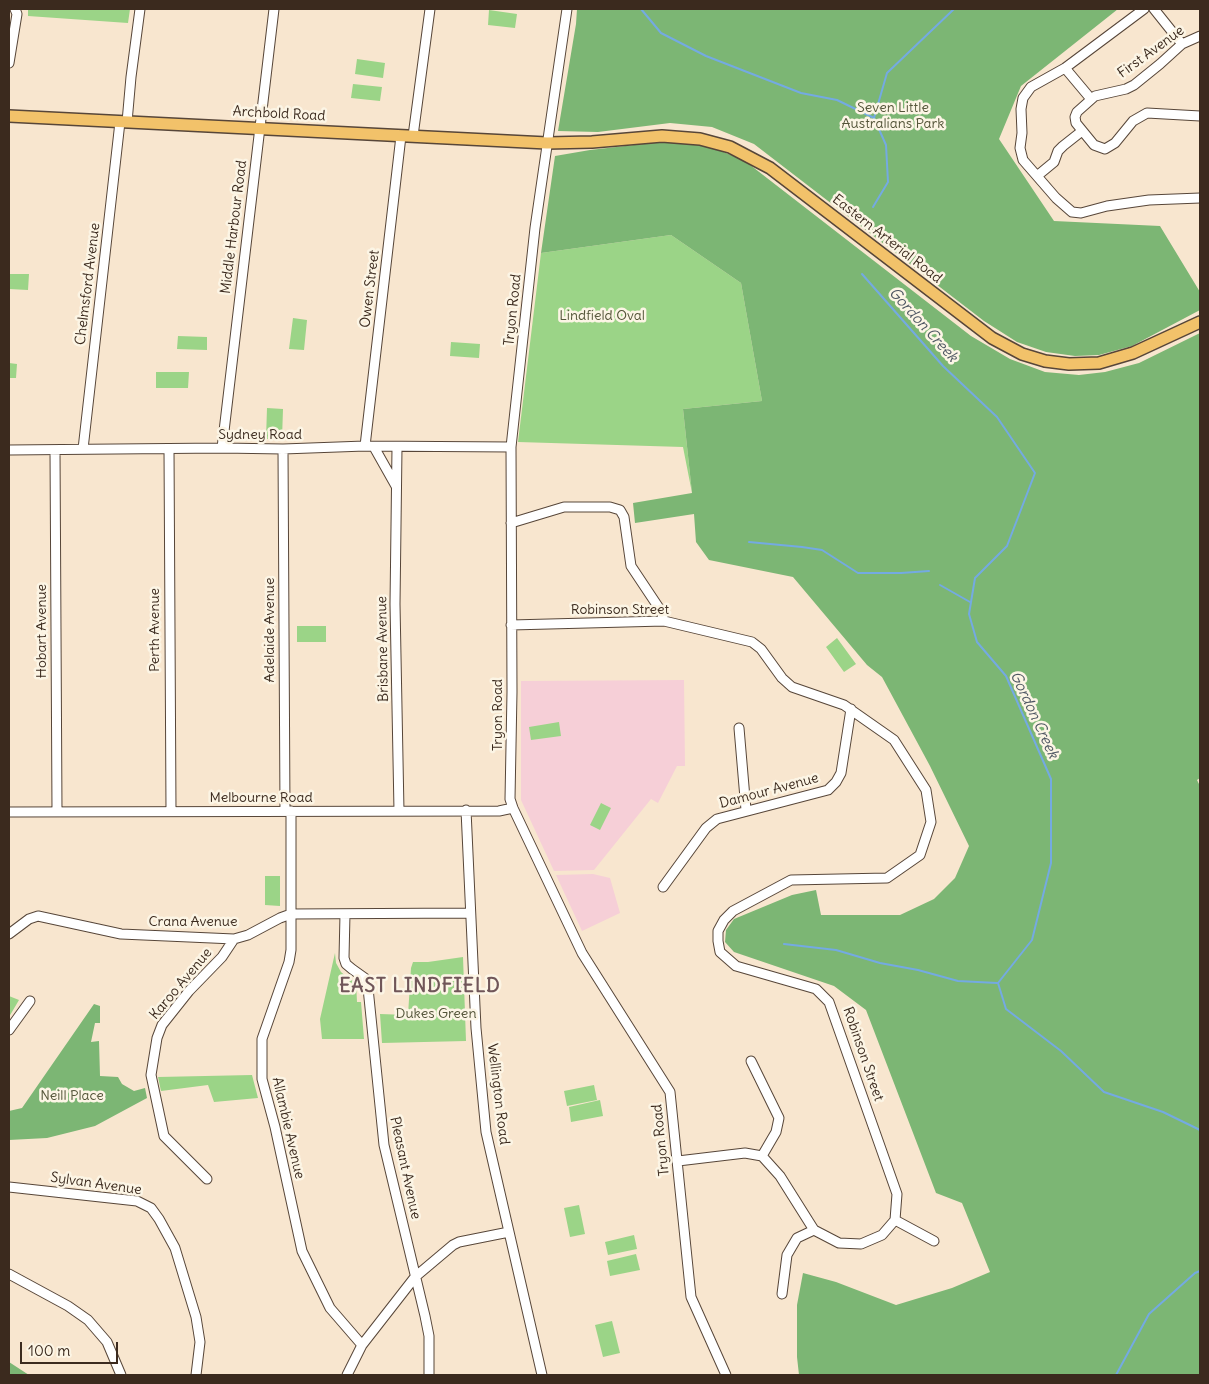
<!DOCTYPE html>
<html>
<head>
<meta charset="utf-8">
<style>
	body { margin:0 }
	#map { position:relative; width:1209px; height:1384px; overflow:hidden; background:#f8e6cf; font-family:Delius,sans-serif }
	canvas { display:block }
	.frame { position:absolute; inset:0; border:10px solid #3b2a1e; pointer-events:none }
	.scale { position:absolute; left:20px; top:1342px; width:98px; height:22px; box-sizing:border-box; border:2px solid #3b2a1e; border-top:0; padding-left:6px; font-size:15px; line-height:18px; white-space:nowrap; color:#3b2a1e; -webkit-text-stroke:4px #fcf5e5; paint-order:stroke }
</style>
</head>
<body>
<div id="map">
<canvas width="1209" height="1384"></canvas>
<div class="frame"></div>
<div class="scale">100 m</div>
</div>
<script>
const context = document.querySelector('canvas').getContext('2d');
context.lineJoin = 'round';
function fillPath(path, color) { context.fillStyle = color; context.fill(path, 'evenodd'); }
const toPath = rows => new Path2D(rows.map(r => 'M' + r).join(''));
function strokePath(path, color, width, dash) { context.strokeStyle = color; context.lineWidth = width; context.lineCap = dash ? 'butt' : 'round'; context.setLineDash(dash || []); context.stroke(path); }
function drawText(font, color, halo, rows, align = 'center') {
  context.font = font + ' Delius,sans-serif'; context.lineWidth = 5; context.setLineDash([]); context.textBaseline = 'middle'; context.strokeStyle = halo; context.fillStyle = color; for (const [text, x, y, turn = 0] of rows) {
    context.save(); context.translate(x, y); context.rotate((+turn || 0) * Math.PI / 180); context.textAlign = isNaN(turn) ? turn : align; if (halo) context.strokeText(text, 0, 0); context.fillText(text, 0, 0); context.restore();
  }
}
fillPath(toPath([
	[684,680,685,766,677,766,658,803,651,799,594,870,554,871,521,800,521,681],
	[593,874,610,878,620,913,582,931,556,875]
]), '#f6cfd7');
fillPath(toPath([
	[28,9,130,9,128,23,28,16],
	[489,10,517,14,515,28,488,25],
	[357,59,385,63,383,78,355,74],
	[353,84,382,87,380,101,351,98],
	[671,235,741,283,762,401,683,409,692,493,683,447,518,442,541,253],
	[9,274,29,274,28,290,9,289],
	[293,318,307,320,304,350,289,349],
	[178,336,207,337,207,350,177,349],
	[451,342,480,344,479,358,450,356],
	[9,363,17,364,16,378,9,378],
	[156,372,189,372,188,388,156,388],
	[267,408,283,409,282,439,266,439],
	[297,626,326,626,326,642,297,642],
	[837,638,856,664,844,672,826,647],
	[559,722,561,736,531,740,529,727],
	[601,803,611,808,600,830,590,825],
	[265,876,280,876,280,906,265,905],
	[335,953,336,963,341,972,349,979,356,982,357,1002,361,1002,364,1039,322,1039,320,1019],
	[463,957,466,1041,382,1043,380,1014,408,1015,411,968,413,962,428,962],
	[9,996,19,1000,9,1017],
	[252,1075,258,1098,214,1102,208,1085,161,1091,158,1077],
	[594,1085,597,1100,567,1106,564,1091],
	[600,1100,603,1116,571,1122,569,1107],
	[579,1205,585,1234,570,1237,564,1208],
	[634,1235,637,1249,608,1255,605,1242],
	[636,1254,640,1270,610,1276,607,1261],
	[612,1321,620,1353,603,1357,595,1325]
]), '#9bd487');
fillPath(toPath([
	[577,9,1118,9,1021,86,999,139,1054,221,1160,226,1200,292,1200,310,1132,346,1099,355,1075,356,1046,352,1017,342,984,321,754,144,712,127,670,123,598,132,558,131,576,24],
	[669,141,707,145,745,161,971,336,1010,359,1045,372,1079,375,1105,372,1139,363,1200,333,1200,778,1197,780,1200,786,1200,1375,799,1375,797,1357,797,1305,803,1273,836,1282,896,1305,952,1288,990,1272,962,1203,936,1193,866,1010,834,986,734,952,725,942,726,930,734,919,792,895,816,890,821,915,900,915,934,899,955,878,969,846,930,766,882,677,867,665,793,577,709,560,696,542,694,514,635,523,633,503,692,493,683,409,762,401,741,283,671,235,541,253,555,156,590,150],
	[94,1004,100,1006,100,1023,95,1023,91,1042,99,1041,100,1076,118,1077,122,1084,134,1091,145,1088,147,1098,95,1126,47,1138,9,1140,9,1111,22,1108],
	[9,1362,29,1375,9,1375]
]), '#7cb674');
strokePath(toPath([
	[641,9,661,33,706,56,801,93,837,100,874,118,886,145,888,182,873,207],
	[874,118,887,73,954,9],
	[862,274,943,366,997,417,1035,473,1007,546,975,578,969,614,977,642,1006,676,1051,779,1051,863,1032,940,998,983,1006,1009,1061,1051,1104,1092,1163,1112,1200,1130],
	[749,542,802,547,822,550,858,573,901,573,929,571],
	[940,585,970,602],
	[784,944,836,950,880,963,918,970,958,981,997,983],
	[1116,1375,1149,1314,1195,1273,1200,1271]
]), '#74aae2', 2);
const minor = toPath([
	[567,9,535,228,511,447,512,692,510,799,513,808,582,953,670,1092,691,1297,726,1375],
	[1144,9,1065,68,1031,87,1023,98,1021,109,1022,133,1020,148,1023,160,1056,198,1072,212,1081,213,1107,206,1149,200,1200,198],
	[1154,9,1182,44],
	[1200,36,1182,44,1160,64,1134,85,1126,89,1095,96,1077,112,1075,117,1076,123,1094,145,1105,149,1115,143,1133,121,1147,113,1200,116],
	[9,63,17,14,15,9],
	[1065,68,1091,99],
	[127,122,131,77,140,9],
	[413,136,430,9],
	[1037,176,1054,162,1058,151,1063,146,1082,131],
	[365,446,401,136],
	[374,447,396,486],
	[222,448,274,9],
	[397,448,395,604,399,811],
	[83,449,120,122],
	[169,449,171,811],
	[283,449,285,811],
	[9,450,222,448,283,449,365,446,511,447],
	[55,450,57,811],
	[511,523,564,507,610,507,620,510,624,517,631,566,661,611,664,621],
	[511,625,664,621,752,642,761,649,782,678,792,687,844,705,894,740,926,790,931,822,920,855,887,878,791,880,733,911,724,920,718,931,718,941,720,952,736,966,816,989,829,1002,897,1194,895,1220,882,1235,861,1244,839,1243,814,1230,780,1176,762,1156,745,1153,678,1161],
	[739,728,746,810],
	[466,810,476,1028,486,1132,542,1375],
	[291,811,291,950,289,962,262,1039,262,1079,275,1127,302,1251,330,1308,362,1345],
	[9,812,499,811,513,808],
	[663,887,706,828,717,819,828,790,836,782,841,773,851,709],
	[345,914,344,958,346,964,352,969,366,979,368,988,384,1145,425,1316,429,1336,429,1375],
	[9,934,29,919,38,916,121,934,234,939,248,935,280,918,291,914,469,913],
	[9,1030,30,1001],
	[751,1061,779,1118,776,1132,762,1156],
	[207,1179,164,1136,151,1075,157,1038,162,1025,189,991,222,957,234,939],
	[9,1187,137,1201,151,1208,159,1219,175,1248,196,1317,200,1342,196,1375],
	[895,1220,934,1241],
	[9,1274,68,1306,88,1320,107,1342,121,1375],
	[782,1294,787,1255,797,1238,814,1230],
	[347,1375,362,1345,415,1277,453,1245,459,1242,509,1232]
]);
const major = toPath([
	[9,116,547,143,592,142,662,136,700,139,730,147,770,168,992,338,1022,354,1045,361,1069,364,1099,363,1133,353,1200,322]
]);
strokePath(minor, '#574639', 11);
strokePath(major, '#574639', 14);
strokePath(minor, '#fff', 9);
strokePath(major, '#f2c26a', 11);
drawText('14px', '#3b2a1e', '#fcf5e5', [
	["First Avenue",1151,52,-36],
	["Archbold Road",279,114,3],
	["Middle Harbour Road",234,227,-83],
	["Eastern Arterial Road",887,239,38],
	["Chelmsford Avenue",88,284,-83],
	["Owen Street",370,289,-83],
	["Tryon Road",513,310,-84],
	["Sydney Road",260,435],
	["Robinson Street",620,610],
	["Perth Avenue",155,630,-90],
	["Adelaide Avenue",270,630,-90],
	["Hobart Avenue",42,631,-90],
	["Brisbane Avenue",383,649,-91],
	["Tryon Road",498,715,-90],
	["Damour Avenue",769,791,-15],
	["Melbourne Road",261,798],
	["Crana Avenue",193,922],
	["Karoo Avenue",181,984,-50],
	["Robinson Street",863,1054,71],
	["Wellington Road",498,1094,83],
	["Allambie Avenue",288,1128,77],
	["Tryon Road",661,1140,-96],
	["Pleasant Avenue",405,1168,78],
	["Sylvan Avenue",96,1184,8]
]);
drawText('14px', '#535438', '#fcf5e5', [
	["Seven Little",893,108],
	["Australians Park",893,124],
	["Lindfield Oval",602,316],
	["Dukes Green",436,1014],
	["Neill Place",72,1096]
]);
drawText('italic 15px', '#4f5763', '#fcf5e5', [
	["Gordon Creek",923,325,48],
	["Gordon Creek",1034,715,65]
]);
context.letterSpacing = '1px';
drawText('bold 19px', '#705659', '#fcf5e5', [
	["EAST LINDFIELD",420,987]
]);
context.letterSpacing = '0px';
</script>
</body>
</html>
